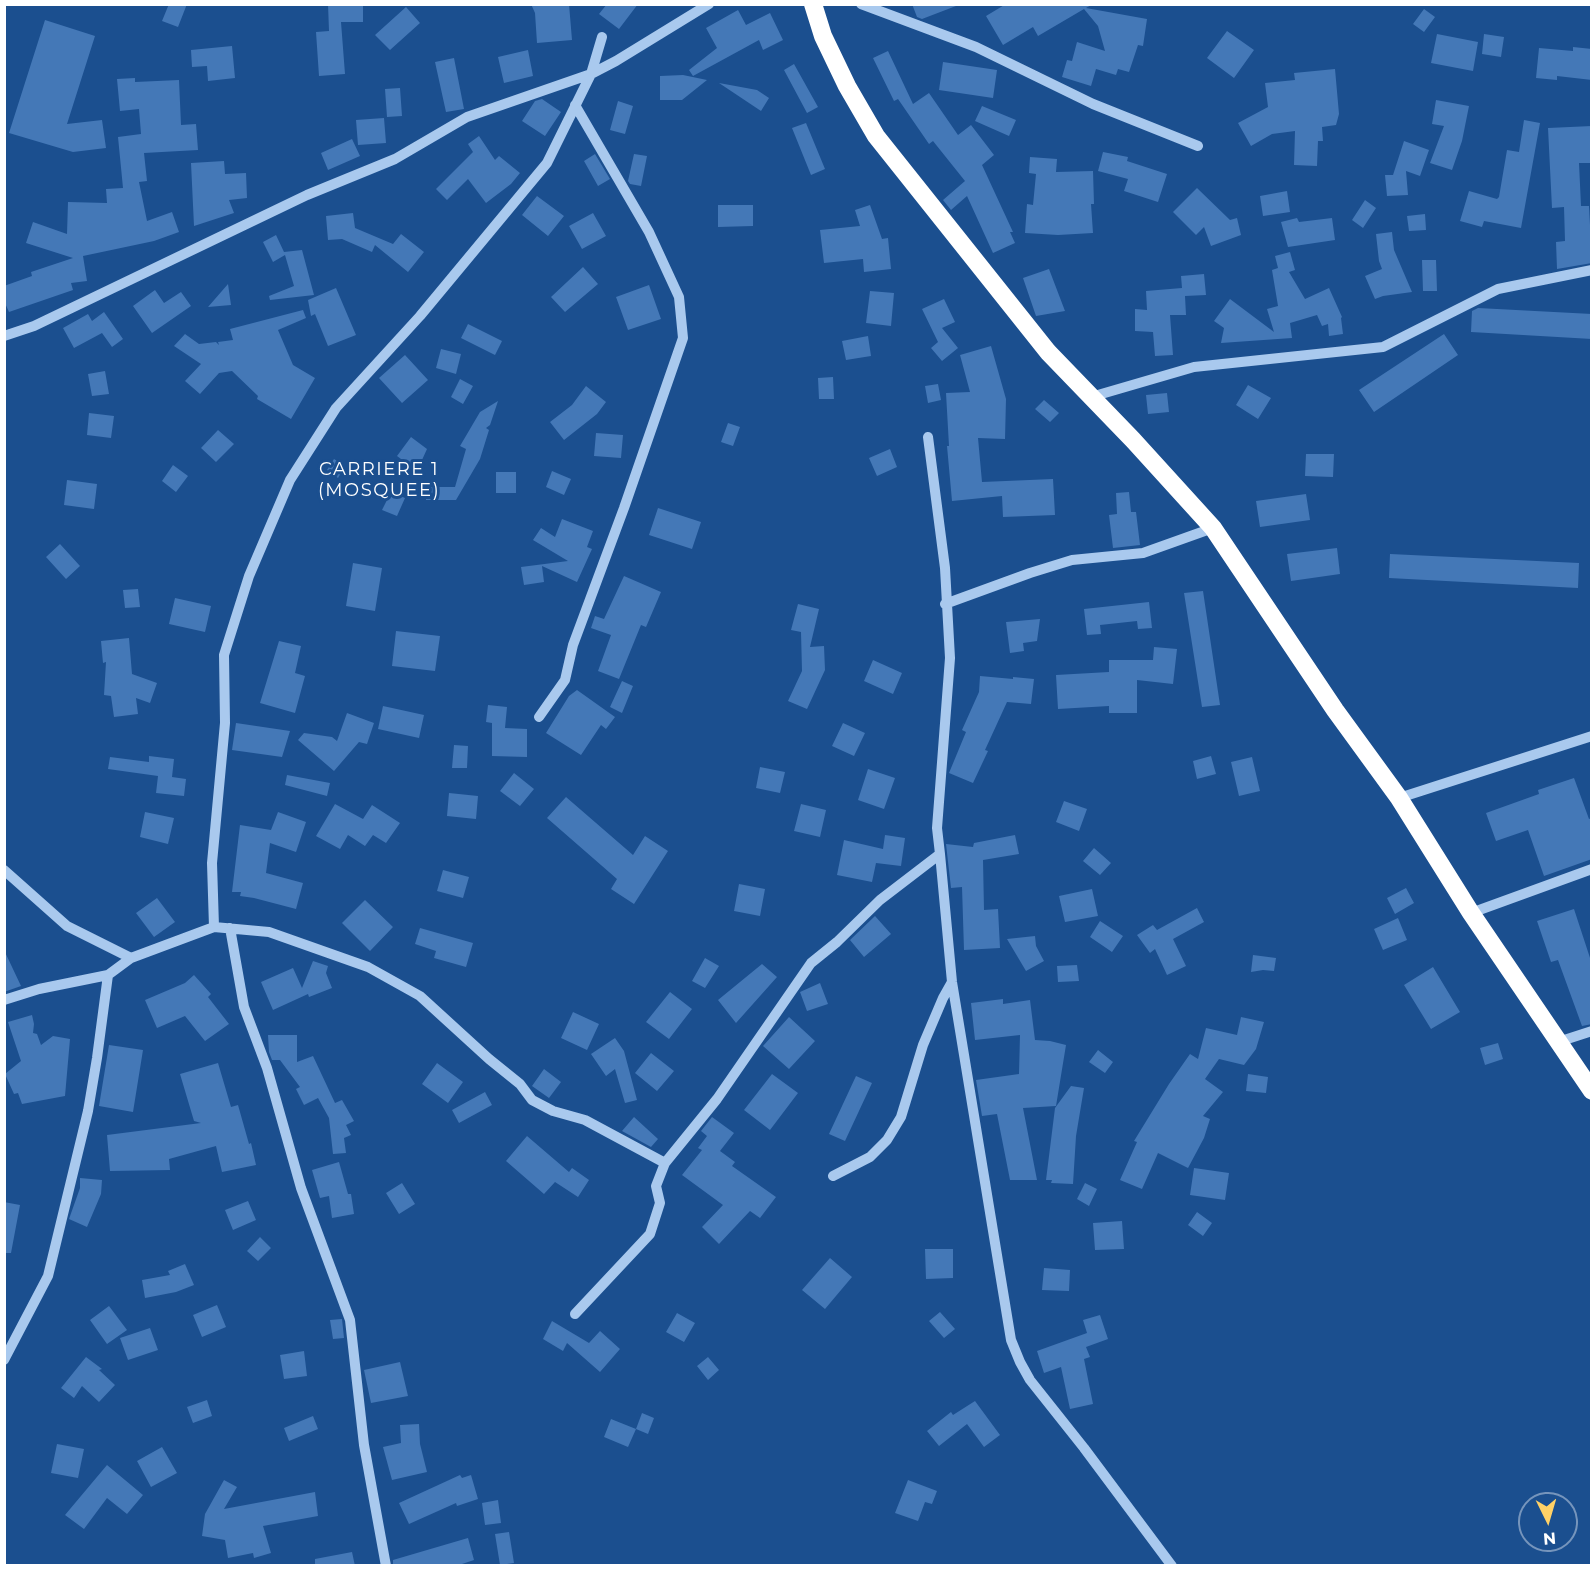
<!DOCTYPE html>
<html>
<head>
<meta charset="utf-8">
<style>
	body { margin:0 }
	#map { position:relative; width:1596px; height:1570px; overflow:hidden; background:#1b4f8f; font-family:Montserrat,sans-serif }
	canvas { display:block }
	.frame { position:absolute; inset:0; border:6px solid #fff; pointer-events:none }
	.north { position:absolute; left:1518px; top:1492px; width:60px; height:60px; box-sizing:border-box; background:#1b4f8f; border:2px solid #7695bc; border-radius:50%; rotate:175deg; font-size:16px; font-weight:700; line-height:24px; text-align:center; color:#fff }
	.north::after { content:''; display:block; margin:auto; width:21px; height:27px; background:#ffd166; clip-path:polygon(50% 0,100% 100%,50% 72%,0 100%) }
</style>
</head>
<body>
<div id="map">
<canvas width="1596" height="1570"></canvas>
<div class="frame"></div>
<div class="north">N</div>
</div>
<script>
const context = document.querySelector('canvas').getContext('2d');
context.lineJoin = 'round';
function fillPath(path, color) { context.fillStyle = color; context.fill(path, 'evenodd'); }
const toPath = rows => new Path2D(rows.map(r => 'M' + r).join(''));
function strokePath(path, color, width, dash) { context.strokeStyle = color; context.lineWidth = width; context.lineCap = dash ? 'butt' : 'round'; context.setLineDash(dash || []); context.stroke(path); }
function drawText(font, color, halo, rows, align = 'center') {
  context.font = font + ' Montserrat,sans-serif'; context.lineWidth = 6; context.setLineDash([]); context.textBaseline = 'middle'; context.strokeStyle = halo; context.fillStyle = color; for (const [text, x, y, turn = 0] of rows) {
    context.save(); context.translate(x, y); context.rotate((+turn || 0) * Math.PI / 180); context.textAlign = isNaN(turn) ? turn : align; if (halo) context.strokeText(text, 0, 0); context.fillText(text, 0, 0); context.restore();
  }
}
fillPath(toPath([
	[169,4,187,4,178,27,162,21],
	[328,4,363,4,363,22,341,22,345,74,319,76,316,32,329,31],
	[531,4,569,4,572,40,537,43,535,13],
	[607,4,638,4,619,29,599,14],
	[912,4,956,4,956,6,922,19,917,17],
	[1006,4,1093,4,1086,8,1147,19,1143,46,1138,45,1129,72,1118,69,1116,75,1096,69,1091,86,1062,77,1067,60,1072,61,1077,42,1105,51,1098,26,1084,9,1038,36,1033,27,1003,45,986,16],
	[406,7,420,23,390,50,375,35],
	[1424,9,1435,17,1424,32,1413,24],
	[738,10,746,25,770,13,783,40,763,50,759,40,693,76,689,70,717,48,706,28],
	[45,20,95,36,67,124,102,120,106,148,73,152,9,133],
	[1227,31,1254,50,1234,78,1207,58],
	[1437,34,1478,42,1473,71,1431,63],
	[1484,34,1504,37,1501,57,1482,54],
	[232,46,235,78,208,81,207,66,192,67,191,50],
	[1573,47,1592,49,1592,80,1557,76,1557,80,1536,78,1539,48,1573,51],
	[528,50,533,76,504,83,498,57],
	[888,51,913,104,929,93,958,135,971,125,994,155,982,165,1013,232,1010,232,1015,243,993,253,967,196,951,210,943,200,965,181,933,141,929,144,898,99,894,101,873,58],
	[454,58,464,109,446,112,435,62],
	[943,62,997,70,993,98,939,90],
	[794,64,818,107,807,113,784,70],
	[1335,69,1339,114,1336,125,1322,127,1323,141,1318,141,1317,166,1294,165,1295,131,1272,134,1251,146,1238,123,1268,107,1265,83,1295,80,1294,73],
	[683,75,707,80,682,100,660,100,660,76],
	[135,78,135,82,179,80,181,125,196,124,198,150,144,153,147,181,139,182,147,221,172,212,179,232,154,241,83,256,87,281,71,283,73,290,9,312,4,301,4,286,32,276,31,272,73,258,26,243,33,222,67,234,68,202,107,203,106,189,123,188,118,137,141,134,139,109,120,111,117,79],
	[719,83,757,90,769,98,761,111],
	[400,88,402,116,387,117,385,89],
	[542,99,561,112,545,136,522,121,535,101],
	[1436,100,1469,106,1462,141,1452,170,1430,163,1444,126,1432,124],
	[618,101,633,106,625,134,610,130],
	[982,106,1016,120,1009,136,975,121],
	[384,118,386,143,358,145,356,120],
	[1524,120,1540,123,1521,228,1484,221,1482,227,1460,221,1469,191,1497,199,1499,197,1507,150,1519,152],
	[806,123,825,169,811,175,792,128],
	[1592,126,1592,163,1579,163,1581,206,1589,206,1592,263,1557,269,1556,242,1565,241,1564,207,1552,208,1548,128],
	[479,136,495,160,499,156,520,173,511,184,486,203,468,179,447,200,436,189,473,152,468,144],
	[352,139,360,156,328,170,321,153],
	[1404,141,1429,150,1420,176,1406,171,1408,195,1387,196,1385,175,1393,175],
	[1103,152,1128,157,1127,161,1167,174,1158,202,1124,191,1128,179,1098,171],
	[595,154,610,179,598,186,584,161],
	[634,154,647,156,641,186,630,184,628,181],
	[1030,157,1057,159,1056,172,1093,171,1094,204,1091,204,1093,233,1058,235,1025,233,1027,204,1033,205,1036,174,1029,173],
	[224,161,225,174,246,173,247,198,229,200,234,213,194,226,191,163],
	[1197,188,1230,220,1237,218,1241,235,1211,246,1204,227,1196,235,1173,212],
	[1287,191,1290,212,1263,216,1260,196],
	[537,196,564,216,548,236,522,215],
	[1365,200,1376,208,1363,228,1352,220],
	[718,205,753,205,753,226,718,227],
	[870,205,882,239,888,238,891,269,864,272,863,259,824,263,820,230,860,226,855,210],
	[353,213,355,228,393,244,401,234,424,252,408,272,375,245,372,252,342,239,328,240,326,216],
	[593,213,606,236,582,249,569,226],
	[1425,214,1426,230,1409,231,1407,216],
	[1297,218,1299,222,1332,218,1335,240,1288,247,1281,222],
	[1392,232,1394,250,1412,292,1383,296,1375,299,1365,276,1382,269,1379,261,1376,234],
	[276,235,284,252,302,250,314,295,270,300,269,296,294,286,285,255,273,262,263,242],
	[1290,252,1295,270,1289,272,1305,299,1329,288,1342,317,1341,318,1343,334,1329,336,1328,324,1322,326,1317,315,1290,323,1292,338,1221,343,1224,328,1214,321,1230,299,1274,332,1267,309,1278,306,1272,270,1278,268,1275,256],
	[1422,260,1436,260,1437,291,1423,291],
	[583,267,598,284,565,312,551,297],
	[1049,269,1065,311,1036,316,1023,278],
	[1204,274,1206,295,1185,296,1186,315,1170,315,1173,355,1155,356,1153,332,1135,331,1135,309,1147,310,1146,291,1182,288,1181,276],
	[228,284,231,305,208,307],
	[649,285,661,319,628,330,616,297],
	[336,288,356,335,328,346,315,314,311,316,308,300],
	[155,290,164,303,181,292,191,306,152,333,133,306],
	[870,291,894,293,891,326,866,323],
	[944,299,955,322,942,328,958,348,942,361,931,348,938,342,922,309],
	[1478,308,1592,314,1592,339,1471,332,1472,311],
	[303,310,306,318,278,330,293,365,315,378,291,419,257,399,258,396,232,371,219,373,200,394,185,381,201,364,174,346,185,334,199,344,216,342,219,345,218,342,233,340,230,329],
	[104,312,123,339,112,347,102,333,74,348,63,328,88,314,92,321],
	[468,324,502,341,495,355,461,338],
	[1444,334,1458,355,1374,412,1359,390],
	[868,336,871,356,846,360,842,341],
	[991,346,1006,399,1005,439,978,438,982,482,1053,479,1055,515,1003,517,1002,496,952,501,947,446,949,446,946,393,970,392,960,355],
	[441,349,461,354,456,374,436,368],
	[405,355,428,380,402,403,379,378],
	[105,371,109,394,92,396,88,374],
	[833,377,834,399,819,399,818,378],
	[460,379,473,386,463,404,451,397],
	[938,384,941,400,928,403,925,386],
	[1248,385,1271,398,1258,419,1236,405],
	[586,386,606,402,597,414,564,440,550,422,572,405],
	[1167,393,1169,412,1148,414,1146,395],
	[1044,400,1059,413,1050,422,1035,409],
	[498,401,490,425,486,428,489,430,480,459,456,500,426,500,426,487,455,487,466,449,460,446,480,412],
	[89,413,114,416,111,438,87,435],
	[728,423,740,427,733,446,721,442],
	[218,430,234,444,216,462,201,448],
	[596,433,623,435,621,458,594,456],
	[411,437,427,449,417,471,397,456],
	[890,449,897,467,877,476,869,458],
	[1306,454,1334,454,1333,477,1305,476],
	[334,459,345,466,338,478,327,470],
	[173,465,188,476,176,492,162,481],
	[552,471,571,479,564,495,546,487],
	[496,472,516,472,516,493,496,493],
	[67,480,97,484,94,509,64,505],
	[391,492,405,498,397,516,382,510],
	[1129,492,1131,512,1136,512,1140,545,1113,548,1109,515,1117,514,1116,493],
	[1306,494,1310,520,1260,527,1256,501],
	[658,508,701,522,692,549,649,535],
	[562,519,593,531,587,547,592,549,577,582,542,566,544,582,524,585,521,567,568,561,533,540,541,528,555,537],
	[60,544,80,566,66,579,46,557],
	[1337,548,1340,574,1291,581,1287,554],
	[1390,554,1579,563,1578,588,1389,578],
	[353,563,382,568,375,611,346,606],
	[624,576,661,592,646,627,641,625,619,679,598,671,611,635,591,628,595,616,604,619],
	[138,589,140,607,125,608,123,590],
	[1203,591,1220,705,1202,707,1184,593],
	[175,598,211,606,205,632,169,624],
	[1149,602,1152,628,1138,629,1137,621,1100,625,1101,634,1087,635,1084,609],
	[798,604,819,609,810,647,824,646,825,670,807,709,788,701,802,671,801,632,791,630],
	[1040,619,1037,641,1023,643,1024,651,1010,653,1006,622],
	[396,631,440,636,435,671,392,666],
	[129,638,132,674,157,683,150,703,136,698,138,714,114,717,111,696,104,695,106,662,103,663,101,641],
	[279,641,301,646,295,673,305,676,295,713,260,703],
	[1154,647,1177,649,1173,684,1137,680,1137,713,1109,713,1109,706,1058,709,1056,675,1109,672,1109,660,1153,660],
	[873,660,902,673,893,694,864,681],
	[980,676,1013,679,1013,677,1034,679,1031,704,1007,702,985,750,988,751,973,783,949,773,966,732,962,730,979,692],
	[622,681,633,686,622,713,610,707],
	[577,690,615,717,606,729,601,725,581,755,546,733,569,696],
	[488,705,507,707,505,728,527,729,527,757,492,756,492,723,486,722],
	[383,706,424,715,419,738,378,729],
	[347,713,374,723,367,744,359,742,334,771,298,740,304,733,332,737,337,741],
	[236,723,290,731,282,757,232,750],
	[843,723,865,733,854,756,832,746],
	[454,745,468,746,467,768,452,768],
	[149,756,174,759,172,777,186,779,184,796,156,793,158,776,108,769,110,757,149,762],
	[1211,756,1216,774,1197,779,1193,761],
	[1252,757,1260,791,1239,796,1231,762],
	[760,767,785,772,780,793,756,788],
	[868,769,895,778,884,809,858,800],
	[514,773,534,789,520,806,500,791],
	[287,775,330,783,327,796,285,785],
	[1574,778,1589,819,1592,818,1592,859,1544,876,1528,830,1496,841,1486,813,1539,794,1538,790],
	[449,793,478,796,476,819,447,816],
	[566,797,633,855,645,836,668,851,634,904,611,889,617,879,547,818],
	[1064,801,1087,809,1079,831,1056,822],
	[335,804,363,819,372,805,400,823,386,843,373,835,365,846,348,835,340,849,316,836],
	[801,804,826,810,820,837,794,831],
	[145,812,174,818,168,844,140,837],
	[278,812,306,822,296,852,270,843,266,873,303,883,296,909,254,898,240,896,241,892,232,892,240,825,271,830],
	[885,835,905,838,901,866,876,863,872,882,837,875,844,840,883,849],
	[1015,835,1019,854,983,860,984,910,998,909,1000,948,964,950,962,887,951,888,946,844,973,847,974,843],
	[1094,848,1111,863,1100,875,1083,861],
	[443,870,469,877,463,898,437,891],
	[739,884,765,889,760,916,734,911],
	[1406,888,1414,903,1395,914,1387,898],
	[1092,889,1098,916,1065,922,1059,896],
	[157,898,175,922,154,937,136,913],
	[365,900,393,927,370,951,342,923],
	[1197,908,1204,922,1173,939,1186,966,1167,975,1155,949,1150,953,1137,935,1153,925,1157,930],
	[1574,909,1592,964,1592,1024,1582,1026,1558,960,1551,962,1537,921],
	[875,916,891,934,864,957,850,940],
	[1398,918,1407,940,1383,950,1374,929],
	[1100,921,1123,936,1112,952,1090,937],
	[420,928,473,943,466,967,434,958,436,951,415,944],
	[1035,936,1036,946,1044,961,1026,971,1007,939],
	[4,950,21,986,4,992],
	[1253,955,1276,958,1274,971,1263,970,1251,972],
	[705,958,719,966,705,988,692,981],
	[313,961,328,966,326,973,332,988,309,997,308,994,273,1010,261,982,293,968,302,988],
	[762,964,777,977,736,1023,718,1000],
	[1077,965,1079,981,1058,982,1057,966],
	[1433,967,1460,1012,1431,1029,1404,985],
	[194,975,211,994,208,997,229,1024,205,1041,185,1016,157,1028,145,1000,185,983],
	[820,983,828,1004,807,1011,800,992],
	[670,992,692,1009,669,1039,646,1022],
	[1003,999,1003,1004,1030,1000,1035,1040,1050,1041,1066,1045,1056,1106,1023,1108,1037,1180,1010,1180,997,1114,982,1116,976,1080,1019,1074,1020,1035,975,1040,971,1003],
	[573,1012,599,1024,587,1050,561,1038],
	[32,1015,34,1024,33,1033,37,1034,41,1045,53,1036,70,1039,65,1096,22,1104,18,1093,14,1094,5,1074,21,1061,8,1022],
	[789,1017,815,1041,789,1069,763,1046],
	[1241,1017,1264,1022,1256,1049,1244,1065,1219,1059,1205,1079,1223,1092,1203,1116,1210,1119,1204,1138,1188,1168,1158,1153,1142,1189,1120,1180,1137,1142,1134,1141,1169,1084,1190,1054,1198,1059,1206,1028,1237,1035],
	[268,1035,297,1035,297,1062,313,1056,335,1103,342,1100,354,1121,346,1125,351,1135,344,1138,346,1153,333,1154,329,1118,318,1098,304,1105,296,1089,300,1087,280,1060,272,1060,269,1052],
	[615,1038,624,1051,637,1100,625,1103,615,1069,606,1076,591,1054],
	[1498,1043,1503,1059,1485,1065,1480,1048],
	[109,1045,143,1050,133,1112,99,1106],
	[1098,1050,1113,1062,1105,1073,1089,1062],
	[651,1053,674,1071,657,1091,635,1073],
	[218,1063,231,1107,238,1105,249,1144,251,1143,256,1165,222,1172,216,1146,169,1159,170,1170,110,1171,107,1135,201,1123,194,1121,180,1074],
	[437,1063,463,1082,448,1103,422,1084],
	[544,1069,561,1082,549,1098,532,1086],
	[772,1074,798,1093,770,1130,744,1110],
	[1248,1074,1268,1077,1266,1093,1246,1091],
	[856,1076,872,1083,845,1141,829,1134],
	[1071,1086,1084,1088,1076,1136,1073,1184,1051,1183,1052,1180,1046,1180,1055,1108],
	[485,1092,492,1105,459,1123,452,1110],
	[634,1117,658,1139,651,1147,622,1131],
	[712,1117,734,1133,720,1151,735,1162,732,1166,776,1197,760,1218,750,1211,719,1244,702,1227,723,1205,682,1175,702,1150,698,1148,707,1136,701,1131],
	[527,1136,569,1172,572,1168,589,1180,578,1197,555,1182,544,1194,506,1161],
	[339,1162,348,1194,351,1194,354,1214,332,1218,329,1196,320,1198,312,1170],
	[1194,1168,1229,1173,1225,1200,1190,1195],
	[80,1178,102,1180,101,1194,87,1227,69,1219,80,1188],
	[402,1183,415,1204,399,1214,386,1193],
	[1085,1183,1097,1189,1089,1206,1077,1199],
	[248,1201,256,1220,233,1230,225,1210],
	[4,1202,20,1205,11,1253,4,1253],
	[1197,1212,1212,1223,1203,1236,1188,1225],
	[1122,1221,1124,1249,1095,1250,1093,1223],
	[260,1237,271,1248,258,1261,247,1251],
	[925,1249,953,1249,953,1278,926,1279],
	[830,1258,852,1277,825,1309,802,1290],
	[185,1264,194,1285,176,1292,145,1298,142,1280,170,1275,168,1271],
	[1044,1268,1070,1270,1069,1291,1042,1290],
	[217,1305,226,1327,202,1337,193,1315],
	[109,1306,127,1330,107,1344,90,1320],
	[940,1312,955,1329,944,1338,929,1321],
	[677,1313,695,1323,684,1342,666,1332],
	[1100,1315,1108,1339,1086,1347,1090,1357,1084,1359,1093,1404,1070,1409,1061,1367,1044,1373,1037,1351,1087,1333,1083,1320],
	[342,1319,344,1338,333,1339,330,1320],
	[552,1321,589,1343,600,1331,620,1349,600,1372,567,1343,563,1351,543,1339],
	[150,1328,158,1350,128,1360,120,1338],
	[304,1351,307,1376,284,1379,280,1355],
	[86,1357,102,1369,99,1370,115,1385,99,1402,82,1386,74,1398,61,1388],
	[708,1357,719,1370,708,1380,697,1366],
	[400,1362,408,1396,371,1403,364,1370],
	[207,1400,212,1416,193,1423,187,1407],
	[975,1401,1000,1435,984,1447,967,1424,939,1446,927,1431,951,1412,953,1415],
	[642,1413,654,1418,648,1434,636,1429],
	[313,1416,318,1429,289,1441,284,1428],
	[611,1419,636,1429,628,1447,604,1437],
	[419,1424,420,1444,427,1472,392,1480,383,1447,401,1443,400,1425],
	[57,1444,84,1449,78,1478,51,1473],
	[162,1447,177,1473,151,1487,137,1461],
	[107,1465,143,1495,127,1514,107,1498,84,1529,65,1515],
	[460,1475,462,1478,471,1475,478,1499,457,1506,456,1503,409,1524,399,1503],
	[224,1480,237,1487,224,1509,315,1492,318,1516,263,1526,271,1553,254,1558,253,1553,228,1558,225,1540,202,1536,205,1514],
	[908,1480,937,1491,932,1504,925,1502,918,1521,895,1513],
	[498,1500,501,1523,485,1525,482,1503],
	[509,1532,514,1563,500,1565,495,1534],
	[468,1538,474,1560,456,1566,393,1566,393,1560],
	[352,1552,355,1566,315,1566,315,1559]
]), '#4478b7');
strokePath(toPath([
	[861,4,976,47,1093,104,1198,146],
	[4,336,34,326,307,195,395,159,467,117,591,74,616,61,709,4],
	[1091,397,1194,367,1383,347,1498,289,1592,270],
	[928,437,945,568,950,658,937,828,940,854,952,982,1011,1340,1020,1362,1030,1380,1084,1448,1172,1566],
	[945,604,1030,573,1072,560,1143,553,1213,528],
	[539,717,565,680,573,645,624,508,683,338,679,297,649,232,575,105],
	[1399,798,1592,736],
	[4,870,67,926,131,958],
	[1471,913,1592,869],
	[214,927,212,863,225,723,224,655,249,576,290,480,336,408,420,316,547,163,591,74,602,37],
	[230,928,244,1007,267,1068,301,1188,350,1320,364,1445,386,1566],
	[4,1000,39,989,108,975,131,958,214,927,269,932,368,967,420,996,489,1059,520,1084,532,1100,553,1111,585,1120,665,1163],
	[1558,1042,1592,1031],
	[833,1176,870,1157,887,1140,901,1117,923,1045,943,998,952,982],
	[575,1314,650,1234,660,1203,656,1186,665,1163,717,1099,811,963,837,942,880,900,940,854],
	[4,1360,48,1276,88,1111,97,1058,108,975]
]), '#a9c9ee', 10);
strokePath(toPath([
	[813,4,823,36,847,86,876,136,1048,352,1133,440,1213,528,1335,710,1399,798,1471,913,1592,1091]
]), '#fff', 18);
context.letterSpacing = '1.5px';
drawText('18px', '#fff', '#1b4f8f', [
	["CARRIERE 1",379,470],
	["(MOSQUEE)",379,491]
]);
context.letterSpacing = '0px';
</script>
</body>
</html>
